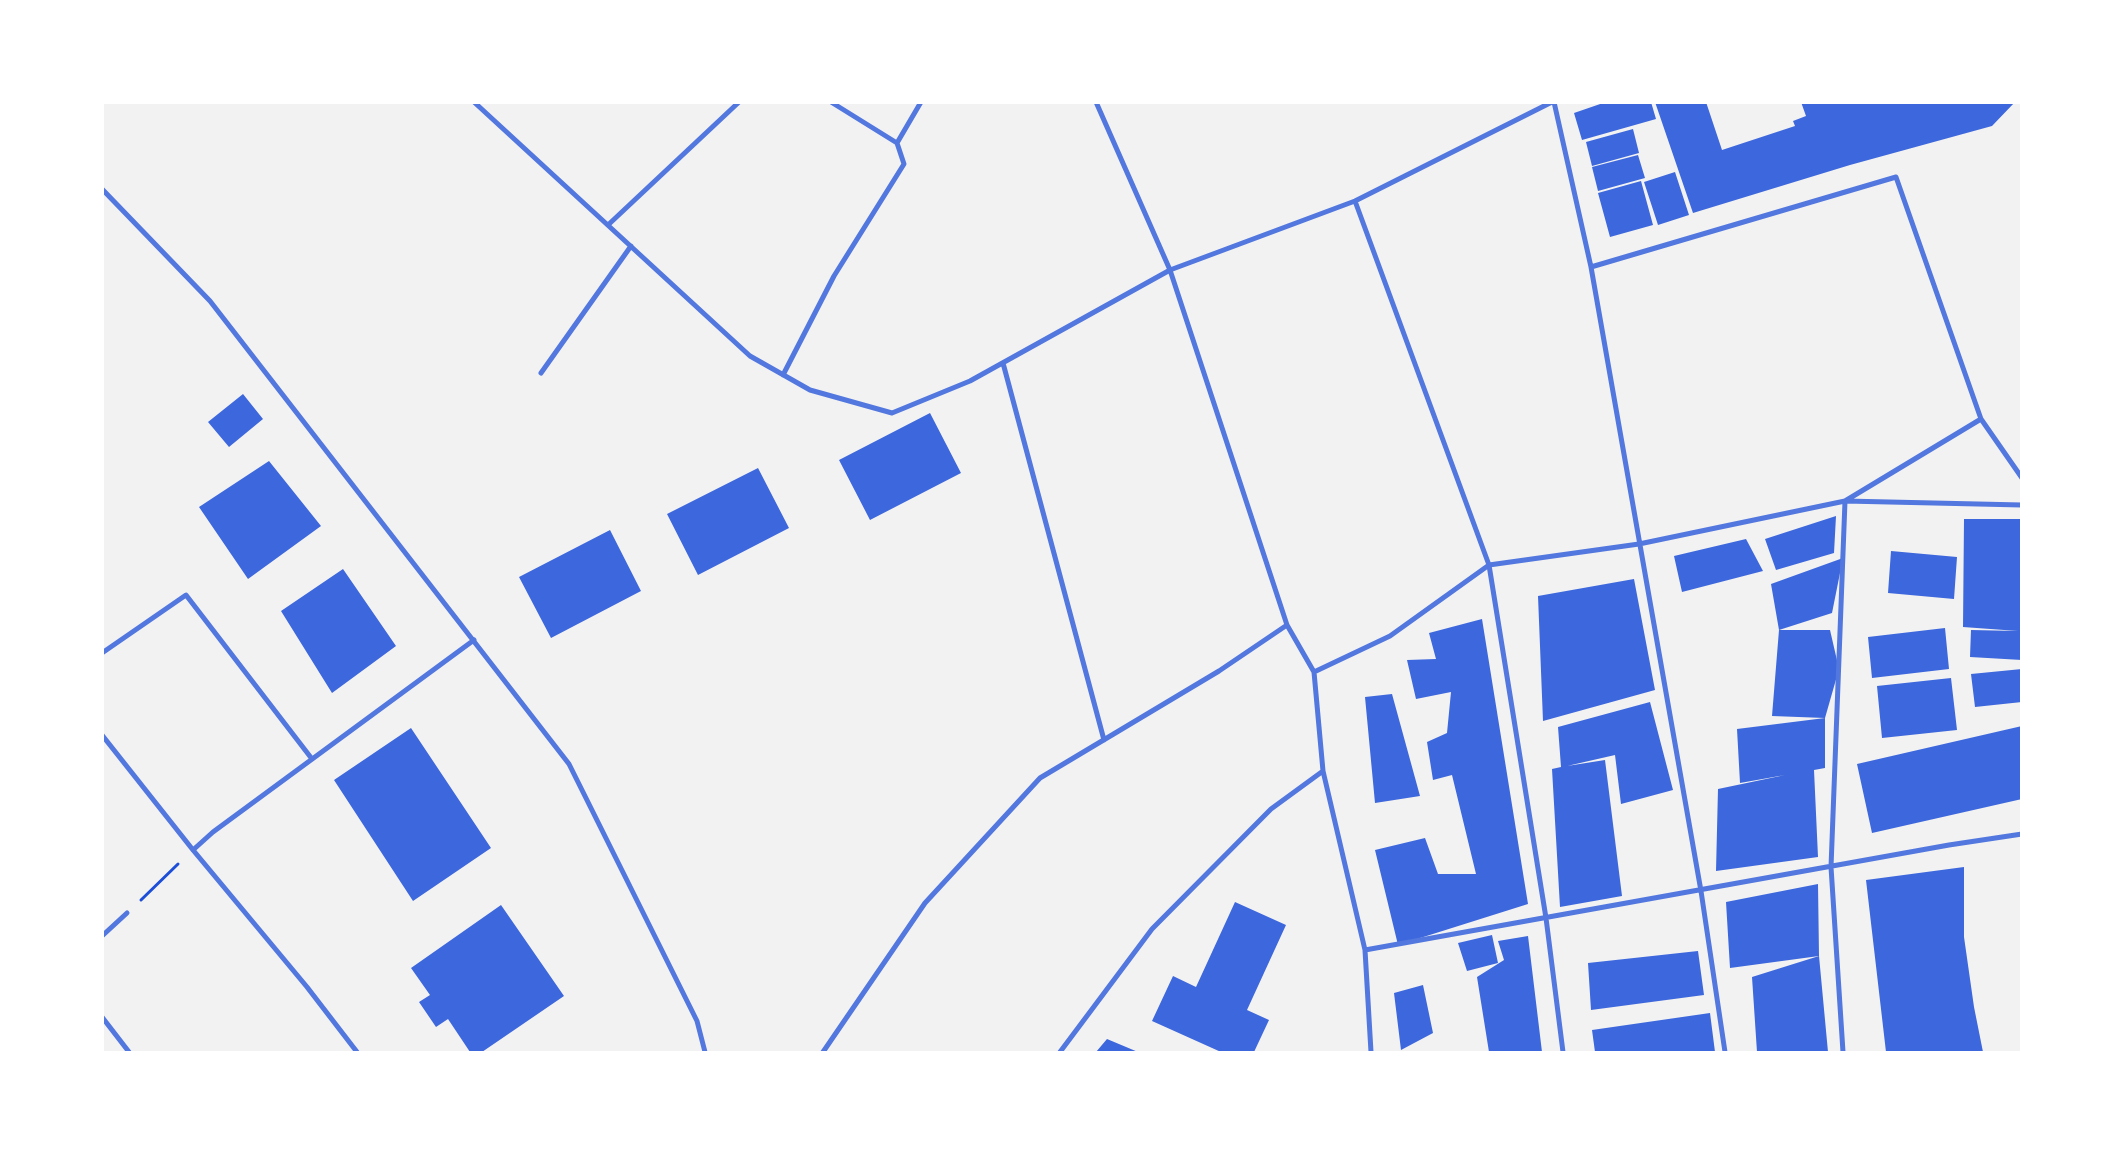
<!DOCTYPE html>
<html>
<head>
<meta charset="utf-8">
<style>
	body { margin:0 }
	#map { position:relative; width:2124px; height:1155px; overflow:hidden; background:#f2f2f2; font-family:Roboto,sans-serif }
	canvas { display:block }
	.frame { position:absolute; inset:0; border:104px solid #fff; pointer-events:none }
</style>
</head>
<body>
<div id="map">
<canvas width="2124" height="1155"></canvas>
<div class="frame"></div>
</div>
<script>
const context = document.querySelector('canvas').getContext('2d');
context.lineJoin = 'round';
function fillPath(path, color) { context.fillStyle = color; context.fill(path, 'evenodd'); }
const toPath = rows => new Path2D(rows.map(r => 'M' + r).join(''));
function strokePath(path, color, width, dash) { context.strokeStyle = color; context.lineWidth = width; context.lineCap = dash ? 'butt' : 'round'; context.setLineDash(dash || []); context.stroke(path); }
fillPath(toPath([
	[1606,102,1651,102,1656,119,1582,140,1574,113],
	[1655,102,1706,102,1722,150,1795,126,1793,121,1806,116,1801,102,2015,102,1992,126,1850,165,1693,213],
	[1633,129,1639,153,1592,166,1586,142],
	[1638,155,1645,178,1598,191,1592,167],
	[1675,172,1689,215,1658,225,1644,182],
	[1641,181,1653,225,1610,237,1598,193],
	[243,394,263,419,229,447,208,422],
	[930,413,961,473,870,520,839,460],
	[269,461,321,526,248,579,199,507],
	[758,468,789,528,698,575,667,514],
	[1836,516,1834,553,1776,570,1765,539],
	[1964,519,2022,519,2022,660,1970,657,1971,630,2018,631,1963,627],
	[610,530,641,591,551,638,519,577],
	[1746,539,1763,571,1682,592,1674,556],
	[1891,551,1957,557,1954,599,1888,593],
	[1843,558,1832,613,1779,630,1830,630,1839,669,1825,718,1825,768,1814,770,1818,857,1716,871,1718,789,1785,775,1740,783,1737,729,1825,718,1772,716,1779,630,1771,584],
	[343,569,396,646,332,693,281,611],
	[1634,579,1655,690,1543,721,1538,596],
	[1482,619,1528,904,1398,945,1375,850,1425,838,1438,874,1476,874,1452,775,1433,780,1427,742,1447,733,1451,692,1416,699,1407,660,1436,659,1429,633],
	[1945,628,1949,669,1872,678,1868,637],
	[2022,669,2022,702,1975,707,1971,674],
	[1951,678,1957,730,1882,738,1877,686],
	[1392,694,1420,796,1375,803,1365,697],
	[1650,702,1673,790,1621,804,1615,755,1567,766,1605,760,1622,896,1560,907,1552,769,1561,767,1558,727],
	[2022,726,2022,799,1872,833,1857,764],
	[411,728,491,848,413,901,334,780],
	[1964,867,1964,937,1974,1007,1983,1052,1886,1052,1866,880],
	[1818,884,1819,956,1828,1052,1757,1052,1752,977,1819,956,1730,968,1726,902],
	[1235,902,1286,925,1247,1010,1269,1020,1254,1052,1221,1052,1152,1021,1173,976,1196,987],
	[501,905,564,996,482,1052,470,1052,448,1019,436,1027,419,1002,430,995,411,968],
	[1492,935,1498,963,1467,971,1458,943],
	[1528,936,1542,1052,1489,1052,1477,977,1504,960,1498,941],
	[1698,951,1704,995,1591,1010,1588,963],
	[1423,985,1433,1033,1401,1050,1394,993],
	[1710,1013,1715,1052,1595,1052,1592,1030],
	[1107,1039,1138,1052,1096,1052]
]), '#3d67dc');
strokePath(toPath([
	[141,900,178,864]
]), '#1d4ed8', 3);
strokePath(toPath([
	[474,102,750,356,810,390,892,413,970,381,1170,270,1355,201,1552,102],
	[831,102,897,143],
	[1096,102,1170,270,1287,625,1314,672],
	[1554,102,1591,267,1701,891,1725,1052],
	[102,189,210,301,569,764,697,1021,705,1052],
	[1355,201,1489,565,1546,918,1563,1052],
	[608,225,739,102],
	[1591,267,1896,177,1981,419,2022,478],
	[1003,363,1104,740],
	[541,373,631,246],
	[783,375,834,276,904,164,897,143,921,102],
	[1845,501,2022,505],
	[102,653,186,595,312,759],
	[102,735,193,850,307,987,357,1052],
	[1323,771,1365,950,1371,1052],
	[193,850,213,832,474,640],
	[102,936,127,913],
	[1365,950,1949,845,2022,834],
	[102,1017,129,1052],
	[823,1052,925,903,1040,778,1219,671,1287,625],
	[1060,1052,1152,929,1271,809,1323,771,1314,672,1390,636,1489,565,1639,544,1845,501,1981,419],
	[1843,1052,1831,867,1845,501]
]), '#5277de', 5);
</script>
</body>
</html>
